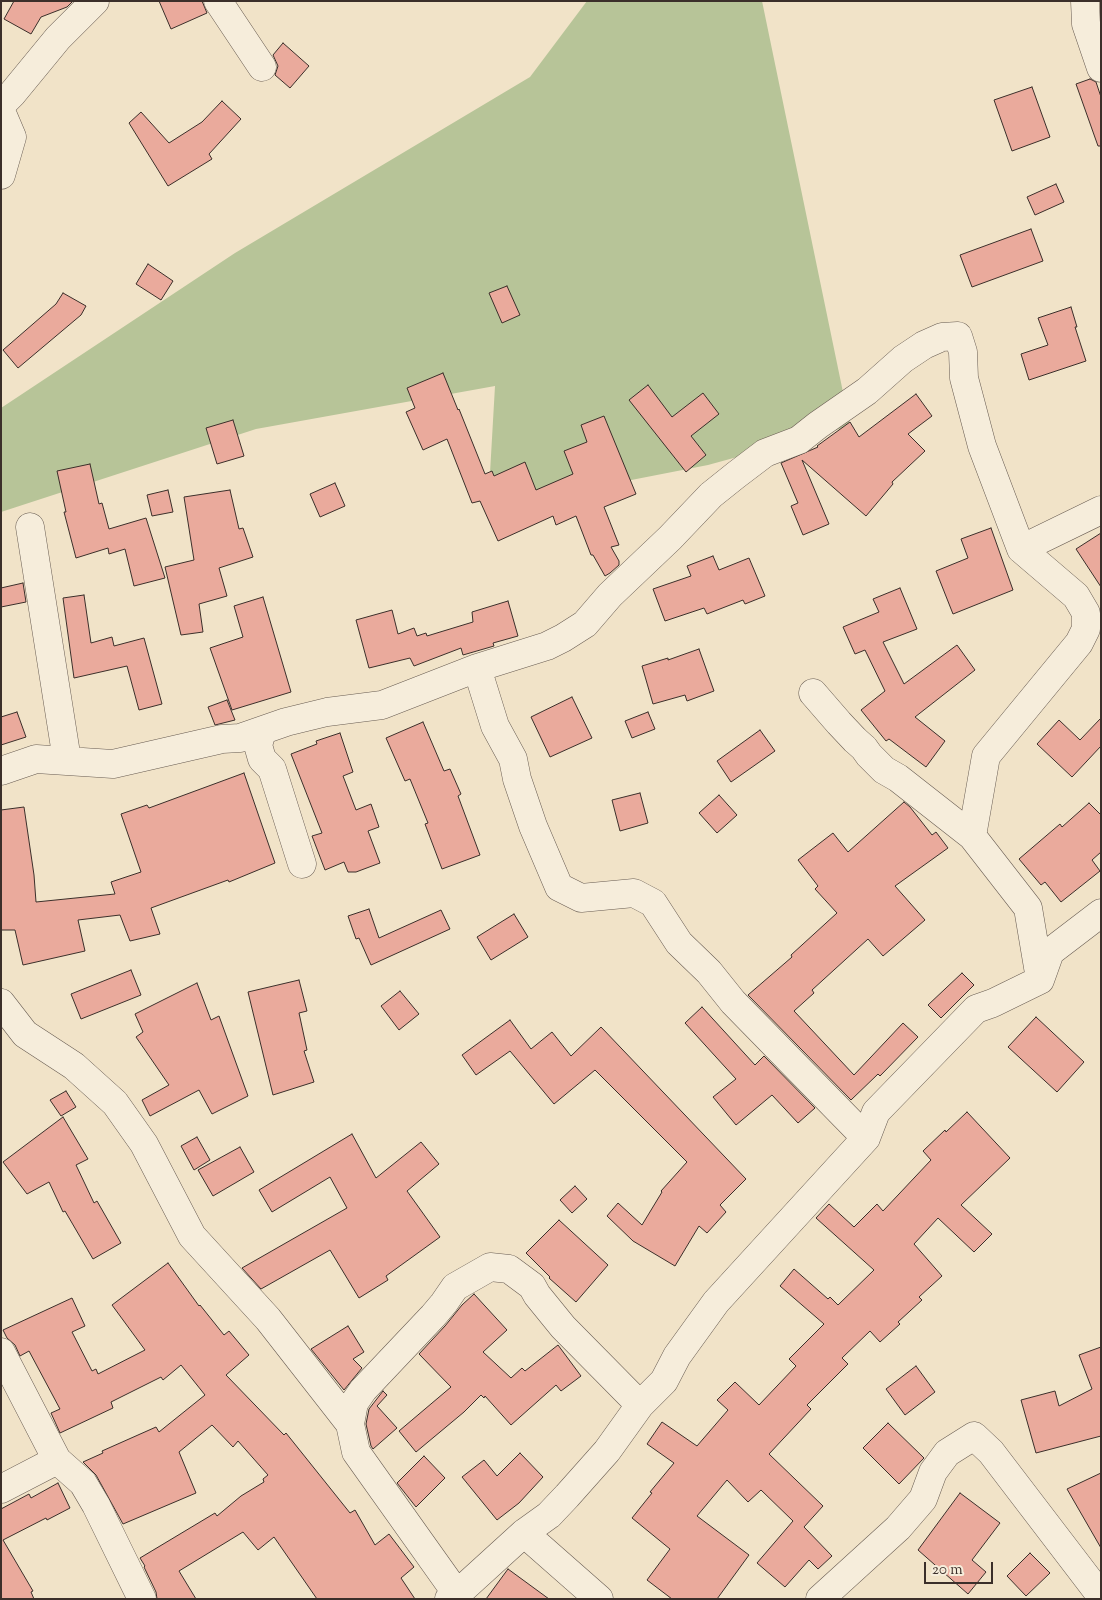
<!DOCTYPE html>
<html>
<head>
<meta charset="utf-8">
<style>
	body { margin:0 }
	#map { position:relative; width:1102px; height:1600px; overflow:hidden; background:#f1e3c8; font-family:"Sorts Mill Goudy",serif }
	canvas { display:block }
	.frame { position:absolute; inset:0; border:2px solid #3b2f2a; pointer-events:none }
	.scale { position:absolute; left:924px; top:1562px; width:69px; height:22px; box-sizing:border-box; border:2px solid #3b2f2a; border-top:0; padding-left:6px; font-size:15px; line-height:18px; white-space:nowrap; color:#3b2f2a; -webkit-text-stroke:4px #f6eddb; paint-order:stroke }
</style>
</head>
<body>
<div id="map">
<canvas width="1102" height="1600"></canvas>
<div class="frame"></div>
<div class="scale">20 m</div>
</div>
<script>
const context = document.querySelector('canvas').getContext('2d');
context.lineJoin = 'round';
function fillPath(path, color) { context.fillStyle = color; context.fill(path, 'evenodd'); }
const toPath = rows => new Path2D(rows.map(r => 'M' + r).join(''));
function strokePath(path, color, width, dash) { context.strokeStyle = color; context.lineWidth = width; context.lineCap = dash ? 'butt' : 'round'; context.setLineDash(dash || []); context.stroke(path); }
fillPath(toPath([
	[587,1,762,1,850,426,708,465,488,508,495,386,256,429,1,512,1,408,235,253,530,77]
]), '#b7c498');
const building = toPath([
	[14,1,73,1,67,7,41,17,31,34,4,19,14,1],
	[159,1,202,1,207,13,171,29,159,1],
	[283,43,309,66,290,88,275,75,278,66,273,55,283,43],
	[1090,79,1096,82,1101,97,1101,146,1098,146,1076,84,1090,79],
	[1032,87,1050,137,1012,151,994,100,1032,87],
	[222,101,241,119,209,154,212,159,168,186,129,123,141,112,169,143,202,122,222,101],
	[1056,184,1064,202,1035,215,1027,197,1056,184],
	[1031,229,1043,261,972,287,960,255,1031,229],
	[148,264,173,281,161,300,136,284,148,264],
	[507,286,520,315,502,323,489,293,507,286],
	[63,293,86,306,81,315,18,368,3,350,56,304,63,293],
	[1071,307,1077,327,1075,327,1086,361,1029,380,1021,354,1048,345,1038,318,1071,307],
	[443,373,458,410,459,409,485,474,492,471,494,476,525,462,536,490,573,474,564,451,587,442,581,425,604,416,636,494,604,507,619,545,611,547,619,561,619,565,610,573,605,576,593,555,591,555,576,516,556,525,553,516,498,541,480,501,472,503,447,439,423,450,406,412,415,408,407,388,443,373],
	[648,385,672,417,703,393,719,414,691,436,706,455,686,472,629,400,648,385],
	[916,394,932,416,908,434,925,451,892,482,893,484,866,516,802,460,829,524,803,535,791,506,798,503,781,463,818,447,817,446,850,422,859,437,916,394],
	[233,420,244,456,217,464,206,428,233,420],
	[90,464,99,504,102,503,109,529,146,518,165,578,134,586,125,549,109,554,108,548,76,558,64,512,66,512,57,471,90,464],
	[335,483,345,506,320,517,310,494,335,483],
	[168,490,173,512,152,516,147,495,168,490],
	[230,490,239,529,243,528,253,557,219,568,227,596,199,604,203,632,181,635,165,567,194,560,184,497,230,490],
	[991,528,1013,590,953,614,936,571,968,558,961,539,991,528],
	[1101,533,1101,587,1076,549,1101,533],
	[713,556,719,570,749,558,765,596,745,604,743,600,707,614,704,608,665,621,653,589,691,576,687,566,713,556],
	[23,583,26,602,1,607,1,588,23,583],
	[900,588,917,629,883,642,904,684,957,645,975,670,915,717,945,741,926,767,889,739,886,741,861,710,885,691,865,650,855,654,843,627,879,612,873,599,900,588],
	[84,595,91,643,112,637,114,646,144,638,162,704,139,710,127,666,74,678,63,598,84,595],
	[263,597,291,692,232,710,210,648,243,637,234,606,263,597],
	[508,601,518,636,493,643,494,646,463,655,461,648,414,666,410,658,369,668,356,620,392,610,398,634,414,628,417,636,426,633,427,636,473,622,472,612,508,601],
	[699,649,714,691,687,701,685,695,653,704,642,666,668,658,668,660,699,649],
	[572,697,592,738,550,757,531,717,572,697],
	[227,700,235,720,215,725,208,707,227,700],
	[17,712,26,737,1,745,1,717,17,712],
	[648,712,655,729,632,738,625,721,648,712],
	[1101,718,1101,746,1072,777,1037,744,1059,720,1080,740,1101,718],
	[423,722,444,771,450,769,461,794,458,796,480,855,442,869,425,824,428,823,410,779,405,781,386,738,423,722],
	[760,730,775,751,731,782,717,761,760,730],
	[340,733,353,772,343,776,356,810,371,804,379,827,368,831,380,863,356,872,348,872,344,862,325,870,312,836,322,833,291,754,317,744,316,741,340,733],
	[244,773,275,863,229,882,228,880,151,908,160,934,130,941,120,915,78,920,85,951,23,965,15,930,1,930,1,810,24,807,34,875,36,902,115,894,111,882,141,872,121,814,147,805,149,808,244,773],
	[640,793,648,823,620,831,612,800,640,793],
	[719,795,737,815,717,833,699,813,719,795],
	[904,802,910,807,932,835,936,832,948,848,895,886,925,920,883,956,868,939,812,990,814,993,794,1011,854,1075,903,1023,918,1037,880,1076,878,1074,851,1100,748,995,792,957,791,955,837,913,815,889,818,886,798,860,833,833,848,852,904,802],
	[1089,803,1101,815,1101,852,1092,860,1100,871,1061,902,1045,882,1041,885,1019,859,1060,824,1062,827,1089,803],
	[369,909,379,938,441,910,450,929,371,965,359,938,356,939,348,916,369,909],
	[514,914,528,937,491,960,477,937,514,914],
	[131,970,141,995,81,1019,71,994,131,970],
	[962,973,974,985,941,1018,928,1005,962,973],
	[299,980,307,1011,299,1013,307,1050,304,1051,314,1082,273,1095,248,992,299,980],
	[197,983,211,1020,219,1016,248,1096,212,1114,199,1090,150,1116,142,1100,169,1085,136,1037,143,1032,135,1014,197,983],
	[400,991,419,1014,399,1030,381,1006,400,991],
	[702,1007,755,1065,764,1056,815,1108,798,1123,772,1095,736,1125,713,1097,736,1079,685,1023,702,1007],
	[1036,1017,1084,1062,1057,1092,1008,1047,1036,1017],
	[510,1020,531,1049,552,1032,571,1056,601,1027,746,1179,720,1205,726,1212,707,1233,699,1226,675,1266,633,1241,607,1216,618,1203,642,1225,662,1192,661,1191,687,1162,595,1070,554,1104,510,1051,476,1075,462,1055,510,1020],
	[66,1091,76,1107,61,1116,50,1100,66,1091],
	[967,1112,1010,1158,961,1205,992,1234,974,1252,938,1218,914,1244,942,1276,919,1297,922,1300,898,1322,900,1324,880,1342,870,1331,842,1358,848,1364,807,1405,811,1409,769,1454,823,1506,804,1527,832,1556,818,1569,809,1560,785,1587,757,1563,793,1521,761,1490,748,1502,727,1480,697,1516,749,1555,717,1599,672,1599,647,1580,670,1549,632,1518,652,1493,650,1492,674,1463,647,1444,662,1422,697,1446,728,1410,717,1400,735,1382,759,1405,796,1366,789,1359,824,1324,780,1286,794,1269,828,1299,830,1297,838,1305,874,1270,816,1218,829,1204,854,1227,877,1204,883,1211,931,1160,923,1151,945,1130,946,1132,967,1112],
	[63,1117,88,1159,76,1165,94,1203,97,1201,121,1243,93,1259,65,1211,63,1212,49,1182,27,1194,3,1162,63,1117],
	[352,1134,376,1178,421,1142,439,1164,407,1191,440,1237,386,1276,388,1280,359,1298,330,1250,261,1289,242,1268,347,1208,330,1177,272,1212,259,1190,352,1134],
	[197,1137,210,1160,194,1170,181,1146,197,1137],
	[240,1147,254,1172,213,1196,198,1170,240,1147],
	[575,1186,587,1199,572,1213,560,1200,575,1186],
	[559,1220,608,1265,576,1302,549,1278,550,1277,526,1253,559,1220],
	[168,1263,199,1306,200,1305,224,1335,229,1331,249,1355,226,1375,284,1435,286,1433,350,1513,355,1510,375,1545,389,1534,414,1567,401,1578,415,1599,317,1599,274,1537,258,1550,243,1532,179,1571,196,1599,157,1599,156,1592,144,1567,145,1566,140,1558,215,1513,217,1516,241,1496,264,1482,263,1479,268,1475,238,1441,233,1447,212,1425,179,1452,196,1493,123,1524,96,1475,83,1462,103,1453,102,1451,156,1427,159,1432,205,1395,181,1365,163,1380,161,1377,111,1402,113,1408,60,1433,51,1413,60,1409,29,1351,20,1356,15,1345,7,1338,3,1330,72,1298,85,1326,72,1332,92,1371,96,1369,98,1374,145,1350,112,1305,168,1263],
	[474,1294,507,1330,483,1352,511,1378,522,1368,525,1371,558,1345,581,1376,561,1391,556,1385,511,1425,485,1396,484,1398,481,1395,464,1412,416,1452,399,1431,451,1387,419,1354,445,1326,462,1305,474,1294],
	[348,1326,364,1352,353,1359,362,1368,344,1390,311,1349,348,1326],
	[1101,1347,1101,1436,1036,1453,1021,1400,1055,1391,1059,1406,1092,1389,1079,1355,1101,1347],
	[916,1366,935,1392,905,1415,886,1389,916,1366],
	[383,1391,387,1395,377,1406,397,1428,373,1449,371,1446,366,1424,369,1409,383,1391],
	[888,1423,924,1458,899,1484,863,1448,888,1423],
	[520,1453,543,1477,519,1503,497,1520,462,1477,484,1460,497,1476,520,1453],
	[424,1456,445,1478,416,1507,397,1483,424,1456],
	[1101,1473,1101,1548,1067,1489,1101,1473],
	[58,1483,70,1508,47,1520,46,1518,3,1540,33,1591,31,1592,34,1599,1,1599,1,1509,29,1494,31,1498,58,1483],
	[960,1493,1000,1523,972,1560,986,1572,968,1594,918,1550,960,1493],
	[1030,1553,1050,1573,1026,1596,1007,1576,1030,1553],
	[508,1569,549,1599,486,1599,508,1569]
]);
fillPath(building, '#eaaa9c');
strokePath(building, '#3b2f2a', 1);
const minor = toPath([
	[218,1,262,67],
	[1085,1,1086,24,1101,68],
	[1,105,12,94,58,38,95,1],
	[1,111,12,137,1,131],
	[1,175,12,137],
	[30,527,67,760],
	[1021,549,1101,510],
	[477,668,495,726,513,759,517,779,533,826,559,887,581,898,634,893,653,903,679,943,709,972,733,1002,866,1138],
	[813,693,839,723,855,740,864,748,869,755,884,770,898,778,972,836,1028,908,1040,979],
	[262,732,258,745,262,759,272,769,302,864],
	[1,771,36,759,113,764,222,739,240,738,286,722,327,712,382,705,477,668,547,646,563,638,585,624,610,595,670,538,711,495,736,475,765,453,799,440,818,425,867,391,903,359,924,345,942,337,958,336,963,352,964,378,982,446,1021,549,1076,596,1086,613,1086,629,1079,643,986,756,972,836],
	[1,1003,25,1034,74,1066,115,1103,144,1144,192,1236,268,1319,350,1424],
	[1,1352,57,1460],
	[1,1489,57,1460,83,1483,96,1505,142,1599],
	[524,1533,599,1599],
	[457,1594,356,1452,350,1424,354,1403,363,1390,433,1316,444,1303,455,1287,490,1267,509,1269,532,1286,537,1295,563,1327,640,1405],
	[449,1599,457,1594,524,1533,549,1515,567,1496,607,1451,640,1405,664,1381,677,1356,716,1302,866,1138,876,1112,976,1009,993,1003,1040,980,1050,952,1101,913],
	[820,1599,898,1528,923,1499,933,1472,947,1453,974,1436,991,1452,1101,1596]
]);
strokePath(minor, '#685c52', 29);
strokePath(minor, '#f6eddb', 28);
</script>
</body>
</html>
